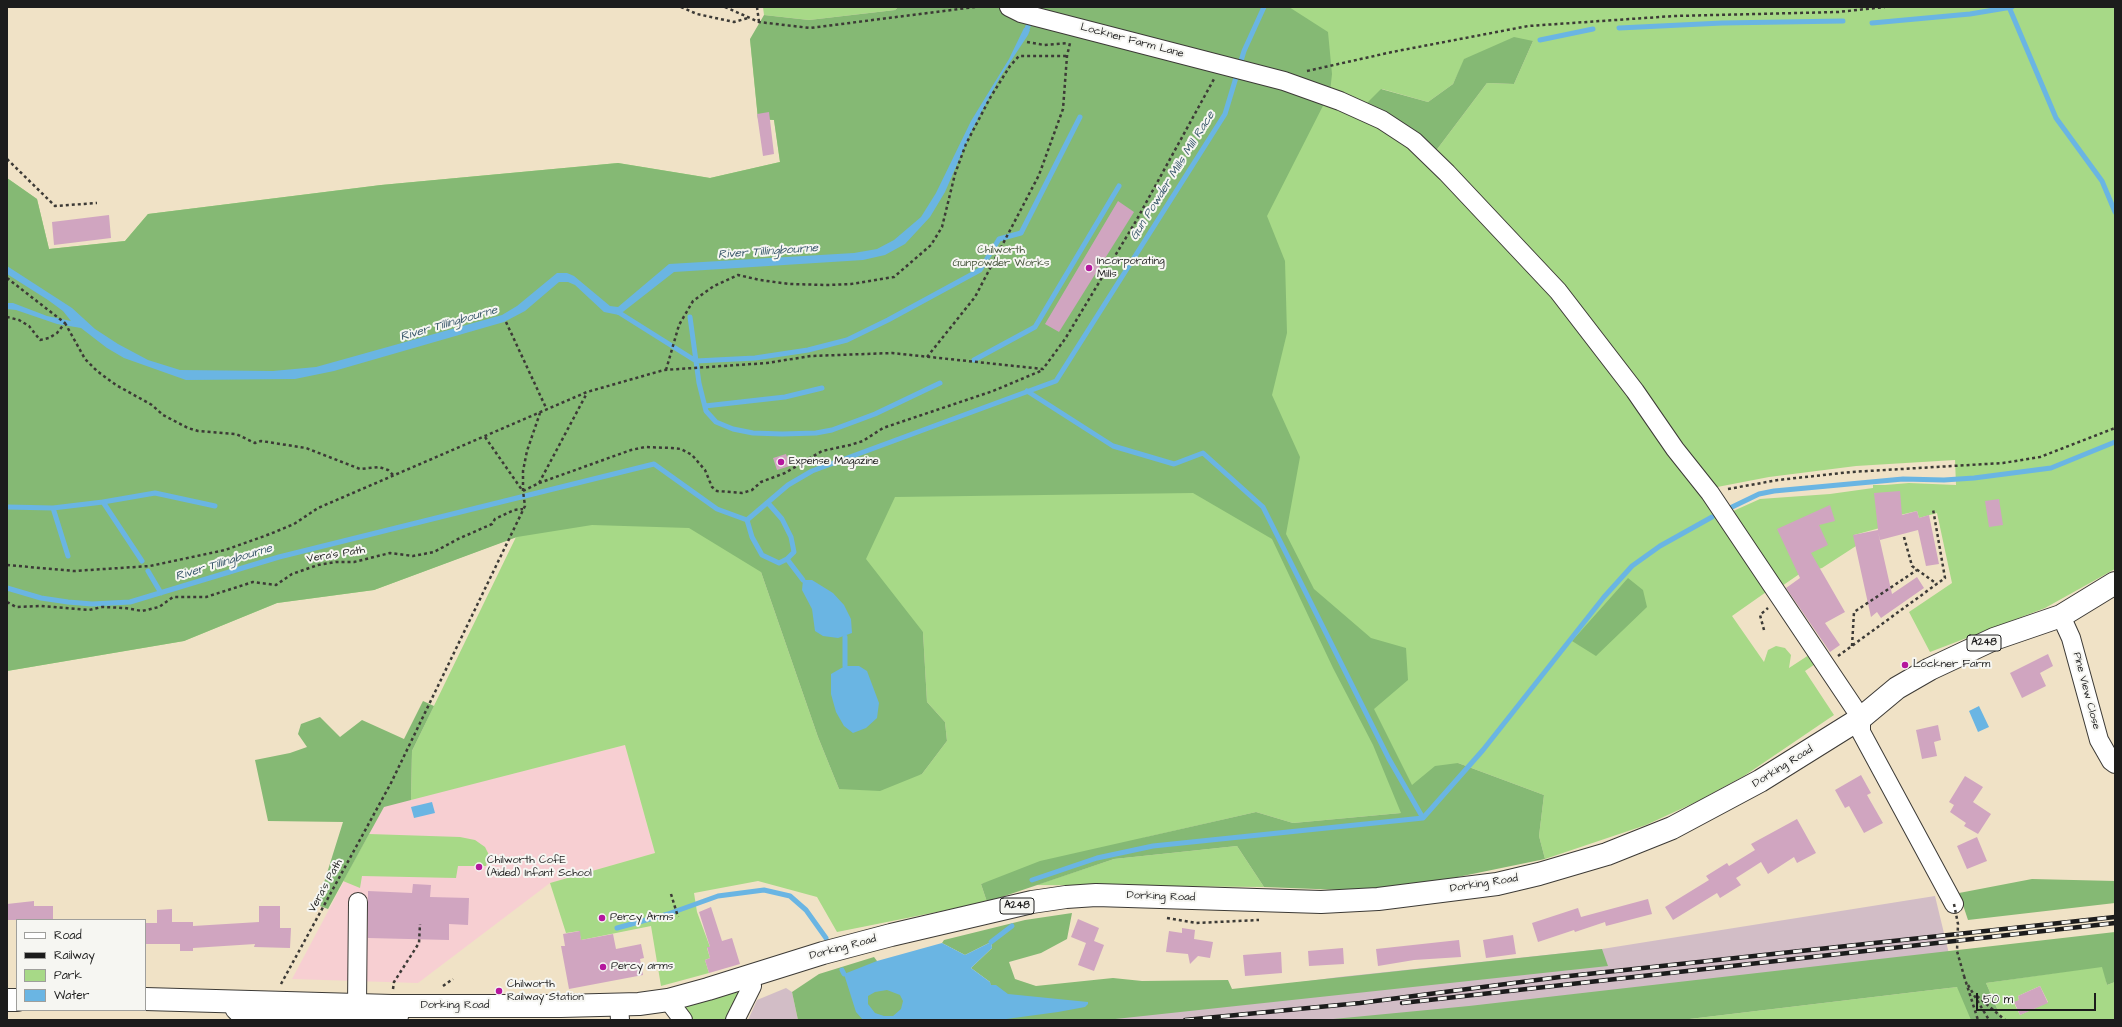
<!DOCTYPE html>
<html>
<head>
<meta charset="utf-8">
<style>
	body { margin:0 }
	#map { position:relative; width:2122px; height:1027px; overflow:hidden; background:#f0e2c6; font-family:"Architects Daughter",sans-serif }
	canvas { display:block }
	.frame { position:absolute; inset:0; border:8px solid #1c1c1c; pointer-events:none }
	.legend { position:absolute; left:16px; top:919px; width:130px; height:92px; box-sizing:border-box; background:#f6f6f2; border:1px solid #9f9f9c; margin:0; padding:5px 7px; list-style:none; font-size:12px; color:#1c1c1c }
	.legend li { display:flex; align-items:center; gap:8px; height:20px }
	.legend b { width:20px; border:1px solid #9f9f9c }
	.scale { position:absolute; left:1976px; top:993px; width:120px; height:18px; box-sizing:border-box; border:2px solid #1c1c1c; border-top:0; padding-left:5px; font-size:12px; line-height:14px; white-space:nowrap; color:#1c1c1c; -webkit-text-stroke:3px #f6f6f2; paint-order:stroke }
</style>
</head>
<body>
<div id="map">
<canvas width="2122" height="1027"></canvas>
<div class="frame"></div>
<ul class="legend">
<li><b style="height:5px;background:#fff"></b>Road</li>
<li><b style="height:5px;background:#1c1c1c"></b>Railway</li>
<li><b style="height:11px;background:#a7d987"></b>Park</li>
<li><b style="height:11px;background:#6ab5e3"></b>Water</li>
</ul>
<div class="scale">50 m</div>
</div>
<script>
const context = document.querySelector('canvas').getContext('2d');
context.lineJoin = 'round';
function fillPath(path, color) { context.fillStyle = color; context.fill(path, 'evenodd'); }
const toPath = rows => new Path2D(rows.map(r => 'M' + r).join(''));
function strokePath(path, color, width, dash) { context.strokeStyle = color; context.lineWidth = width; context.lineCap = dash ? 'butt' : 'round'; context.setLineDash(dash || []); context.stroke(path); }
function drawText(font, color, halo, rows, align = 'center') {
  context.font = font + ' "Architects Daughter",sans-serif'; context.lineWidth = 4; context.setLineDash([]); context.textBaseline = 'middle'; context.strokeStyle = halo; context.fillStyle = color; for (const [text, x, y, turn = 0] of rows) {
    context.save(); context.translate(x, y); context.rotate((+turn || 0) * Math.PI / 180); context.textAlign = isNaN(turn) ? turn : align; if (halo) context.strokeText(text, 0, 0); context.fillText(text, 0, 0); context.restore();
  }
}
fillPath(toPath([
	[625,745,655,853,550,883,418,983,292,979,384,806]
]), '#f7cfd2');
fillPath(toPath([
	[1935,896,1957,987,1557,1020,1011,1020,1339,977,1602,949],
	[786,988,792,992,798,1020,748,1020,757,1000]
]), '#d2bdc6');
fillPath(toPath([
	[763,7,898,7,895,10,809,20,764,15],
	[1046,7,2115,7,2115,569,2045,608,1930,652,1909,612,1952,583,1937,513,1919,518,1917,511,1900,515,1902,522,1854,535,1856,546,1822,568,1798,575,1779,588,1731,512,1760,499,1830,494,1873,488,1873,485,1885,485,1909,483,1956,485,1955,460,1856,466,1769,477,1712,488,1547,270,1485,200,1435,152,1487,83,1514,84,1533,41,1465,59,1453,84,1428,102,1382,89,1379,126,1429,162,1517,254,1629,394,1769,590,1732,616,1764,662,1768,650,1776,646,1785,648,1791,655,1789,668,1812,653,1818,662,1805,671,1834,715,1744,776,1696,802,1646,825,1545,859,1539,836,1544,795,1458,763,1401,813,1293,823,1256,812,1147,837,981,884,987,902,837,932,817,897,758,881,694,893,697,912,710,947,707,948,710,958,705,960,709,973,661,986,651,926,581,940,579,931,566,933,550,883,655,853,625,745,411,800,412,751,516,537,374,590,277,603,184,641,7,671,7,178,37,199,49,249,125,241,148,214,381,185,618,163,710,178,780,162,774,120,758,119,750,39,784,43],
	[761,572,923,632,927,702,945,722,947,741,922,774,839,789,818,737],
	[369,834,460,837,475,840,485,847,489,855,486,866,458,866,456,878,362,876,360,888,343,881],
	[1237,846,1264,887,1036,885,1114,859],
	[2103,966,2107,985,2115,982,2115,1020,2002,1020,1986,983],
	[2040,986,2048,1002,2020,1015,2014,1003,2019,1000,2018,996],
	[748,976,735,1020,683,1020,668,1000],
	[1957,987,1998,1020,1681,1020]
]), '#a7d987');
fillPath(toPath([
	[898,7,1289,7,1328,32,1332,74,1330,92,1267,216,1285,261,1287,333,1272,395,1300,457,1286,534,1314,589,1371,638,1406,648,1408,680,1374,709,1412,785,1435,766,1458,763,1544,795,1539,836,1545,859,1448,879,1368,891,1264,887,1237,846,1114,859,987,902,981,884,1040,861,1256,812,1293,823,1401,813,1373,745,1333,668,1272,539,1193,493,895,497,866,559,923,632,927,702,945,722,947,741,922,774,880,791,839,789,818,737,761,572,689,528,592,525,517,537,374,590,277,603,184,641,7,671,7,178,37,199,49,249,125,241,148,214,381,185,618,163,710,178,780,162,774,120,758,119,750,39,764,15,809,20,895,10],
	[1514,37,1533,41,1514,84,1487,83,1435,152,1364,106,1381,89,1428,102,1453,84,1464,59],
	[1628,578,1643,590,1647,607,1596,656,1572,641],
	[423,701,434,706,412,751,411,800,384,807,328,909,317,905,343,822,268,821,255,760,290,753,307,747,298,734,301,724,320,717,340,737,362,720,404,739],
	[2032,879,2115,881,2115,903,1968,920,1959,893],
	[1072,913,1067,939,1041,953,1009,962,1015,979,1036,986,1113,978,1142,981,1228,980,1232,989,1602,949,1608,966,1106,1020,798,1020,792,992,819,974,874,957,877,961,991,994,990,982,971,968,992,948,991,942,965,955,942,943,944,940,1025,920],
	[2115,932,2115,982,2107,985,2102,967,1986,983,2002,1020,1971,1020,1957,987,1681,1020,1323,1020,1469,1006]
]), '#85b974');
fillPath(toPath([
	[1024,28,1030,30,1028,35,999,79,972,130,945,192,930,217,905,244,885,255,863,260,674,272,619,315,604,312,575,285,568,282,559,282,525,311,504,322,334,371,295,379,186,380,124,358,107,348,81,328,57,324,16,310,7,309,7,303,13,303,47,316,71,321,63,311,48,300,7,274,7,266,72,308,95,329,118,344,148,360,180,370,273,371,316,367,502,315,517,306,557,273,567,273,574,276,610,306,618,307,669,264,854,253,877,249,894,240,921,217,936,193,971,121,1009,59],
	[803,580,812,580,833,593,844,605,851,619,852,633,838,638,823,636,815,631,812,609,802,590],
	[845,666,859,666,867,671,879,703,877,718,866,728,853,733,844,726,836,712,831,694,831,674],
	[1979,706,1989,727,1978,732,1969,711],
	[432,802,435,813,414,818,411,807],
	[991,942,992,948,971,968,990,982,991,985,996,985,1008,994,1088,1002,1088,1004,1085,1007,1058,1012,999,1020,863,1020,856,1012,844,974,877,961,942,943,965,955],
	[887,990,900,995,903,1001,901,1009,893,1016,884,1016,875,1013,868,1004,868,996,875,992]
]), '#6ab5e3');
strokePath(toPath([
	[2009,7,2056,118,2102,181,2115,212],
	[1872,23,1970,14,2012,7],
	[1619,28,1722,23,1843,21],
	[1024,36,1036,7],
	[1540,40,1593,29],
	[618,312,696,361,755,358,808,350,847,340,888,320,980,270,999,239,1021,233,1080,117],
	[690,317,699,383,706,411,716,422,733,429,753,433,782,434,816,433,832,430,875,414,940,383],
	[974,360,1035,327,1119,186],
	[1027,391,1113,446,1174,464,1203,453,1263,507,1389,759,1423,818],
	[705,406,785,397,822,388],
	[103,502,155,493,215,506],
	[768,503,782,519,791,537,794,552,787,559],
	[7,507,53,508,103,502,142,561],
	[53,508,68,556],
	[1730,508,1759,494,1774,491,1903,479,1944,480,1974,478,2051,468,2115,442],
	[747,520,752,537,762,555,779,563,787,559,803,580],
	[148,571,161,593],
	[7,588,41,598,68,602,92,604,130,602,279,557,654,464,717,509,747,520,788,485,812,471,1056,381,1225,114,1244,51,1264,7],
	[845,637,845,666],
	[1032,880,1097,858,1153,846,1423,818,1483,750,1604,597,1632,566,1660,546,1712,517],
	[617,928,668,914,718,896,764,890,790,896,806,910,826,938],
	[991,942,1012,926],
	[842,970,844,974]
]), '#6ab5e3', 5);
fillPath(toPath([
	[769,112,774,154,763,156,757,114],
	[1118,201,1134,212,1059,332,1045,324],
	[109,215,111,238,54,245,52,222],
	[786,454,790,466,777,470,773,458],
	[1900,491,1902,515,1917,511,1919,518,1929,515,1939,564,1926,566,1918,530,1880,540,1878,532,1892,594,1917,577,1924,588,1881,618,1877,612,1871,617,1853,535,1878,530,1874,493],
	[1999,499,2003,525,1989,527,1985,501],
	[1830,505,1835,521,1819,525,1828,545,1811,553,1845,612,1825,623,1840,645,1830,652,1786,588,1800,578,1777,529],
	[2048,654,2053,666,2040,673,2046,686,2022,698,2010,673],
	[1938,725,1941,740,1934,742,1937,756,1922,759,1916,730],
	[1861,775,1871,793,1867,795,1883,823,1864,833,1849,806,1845,808,1835,790],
	[1965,776,1983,787,1973,802,1991,814,1978,834,1964,826,1966,823,1950,812,1954,805,1949,802],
	[1797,819,1816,853,1797,863,1794,857,1768,874,1761,862,1736,878,1741,885,1720,898,1717,893,1673,920,1665,907,1709,880,1706,876,1727,863,1729,866,1755,850,1751,844],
	[1977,837,1987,861,1967,869,1957,846],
	[413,884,431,885,430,897,469,898,468,925,449,924,449,940,368,938,368,891,412,893],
	[1648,899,1652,914,1606,926,1605,922,1575,932,1574,930,1538,942,1532,923,1578,908,1581,917],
	[34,901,34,906,53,906,53,920,7,920,7,904],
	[259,906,280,906,280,928,291,928,290,948,254,947,255,944,193,948,193,951,180,951,180,944,145,944,145,923,157,923,157,910,172,909,172,922,193,922,193,926,259,922],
	[711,907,722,941,732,938,740,964,709,973,705,960,710,958,707,947,710,947,699,912],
	[1078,919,1099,928,1094,941,1104,945,1094,971,1078,965,1086,943,1071,937],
	[1182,928,1195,930,1194,939,1213,942,1210,958,1198,956,1190,964,1188,954,1166,952,1169,931,1182,933],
	[580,931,581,940,613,934,616,949,641,944,644,958,640,959,643,975,569,989,561,946,565,946,563,934],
	[1513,935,1516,954,1486,958,1483,940],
	[1459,940,1461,957,1414,960,1378,966,1376,949],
	[1343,948,1344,964,1309,966,1308,951],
	[1281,952,1282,973,1245,976,1243,955],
	[2040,986,2048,1003,2020,1015,2014,1002,2019,1000,2018,996]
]), '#d0a5c0');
const minor = toPath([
	[1009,7,1021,13,1284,81,1340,101,1382,120,1414,141,1447,173,1558,291,1635,391,1675,449,1710,493,1861,718,1861,732,1954,904],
	[2061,616,2071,638,2099,740,2111,761,2115,764],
	[668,1000,683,1020],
	[231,1001,235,1010,241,1016,399,1017],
	[357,1005,358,902],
	[619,1005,620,1020],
	[735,1020,752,986,748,976]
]);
const major = toPath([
	[145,999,392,1006,561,1006,639,1004,668,1000,708,989,823,953,891,935,1032,902,1066,897,1096,895,1321,902,1378,899,1497,884,1539,874,1607,854,1672,828,1760,781,1861,718,1897,688,1930,669,1994,639,2061,616,2115,583],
	[7,1000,17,1000]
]);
strokePath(minor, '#3c3a36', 20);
strokePath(major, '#3c3a36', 24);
strokePath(toPath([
	[681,7,697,14,734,22,748,18],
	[725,7,759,22,810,28,975,7],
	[757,7,759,22],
	[1027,42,1044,45,1068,43],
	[1307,71,1392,52,1528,26,1674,16,1838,12,1885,7],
	[7,159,55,206,97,203],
	[7,278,65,323,57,333,49,338,40,340,29,326,19,320,7,317],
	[506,322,547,410],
	[65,323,85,359,97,371,116,385,152,405,163,415,188,428,198,431,236,434,255,443,261,441,306,448,360,469,379,467,388,470,394,476],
	[927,357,975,297,1039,175,1063,109,1067,56,1070,43],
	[666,370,679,325,693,301,714,286,738,275,760,280,789,284,827,285,851,284,894,277,931,245,942,227,955,174,966,144,990,98,1010,66,1019,56,1067,56],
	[485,437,522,490],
	[539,483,631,450,645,447,672,448,681,449,692,455,705,470,712,487,717,491,742,493,752,490,761,482,785,473,822,451,850,445,863,441,883,428,993,391,1043,370],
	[1728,489,1778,480,1851,472,2003,463,2040,457,2115,428],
	[523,491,539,483,587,393],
	[1904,537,1912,566,1937,584],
	[7,565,74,571,150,566,225,550,270,534,294,524,318,508,587,392,664,370,767,363,811,356,892,353,1043,369,1065,339,1136,221,1214,79],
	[7,602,16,607,41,606,89,610,102,607,125,608,142,611,159,607,173,597,206,597,253,582,276,585,292,574,318,565,336,562,354,562,390,553,413,556,434,552,458,539,492,524,495,519,514,510,523,509],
	[1764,630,1760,615,1768,608],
	[1852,646,1854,612,1917,570],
	[1838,656,1945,578,1933,509],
	[671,894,678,917],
	[1167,918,1196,923,1259,920],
	[1964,976,1978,1020],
	[281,984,391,783,525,506,523,491,523,471,527,451,540,413],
	[1968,985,1989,1020],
	[443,986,453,979],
	[393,989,394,982,419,943,420,924],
	[1977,996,2005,1020]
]), '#3c3a36', 2.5, [3, 3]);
strokePath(minor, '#fff', 18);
strokePath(major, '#fff', 22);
const rail = toPath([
	[1402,1003,2115,923],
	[1185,1020,1360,1003,1560,977,2115,917]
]);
strokePath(rail, '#1c1c1c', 4.5);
strokePath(rail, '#f6f6f2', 3, [9]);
strokePath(toPath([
	[1954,904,1958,924,1957,951,1964,976]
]), '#3c3a36', 2.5, [3, 3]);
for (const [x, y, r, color] of [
	[1089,268,4,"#b5179e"],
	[781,462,4,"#b5179e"],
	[1905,665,4,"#b5179e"],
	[479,867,4,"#b5179e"],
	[602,918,4,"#b5179e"],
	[603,967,4,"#b5179e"],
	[499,991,4,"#b5179e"]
]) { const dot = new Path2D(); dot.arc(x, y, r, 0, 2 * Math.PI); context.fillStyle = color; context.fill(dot); strokePath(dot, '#f6f6f2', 1.5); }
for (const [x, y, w] of [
	[1984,643,34],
	[1017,906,34]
]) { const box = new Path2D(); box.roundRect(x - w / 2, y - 8, w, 16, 3); context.fillStyle = '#f6f6f2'; context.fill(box); strokePath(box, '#1c1c1c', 1); }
drawText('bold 10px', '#1c1c1c', null, [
	["A248",1984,643],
	["A248",1017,906]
]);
drawText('11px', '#1c1c1c', '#f6f6f2', [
	["Lockner Farm Lane",1132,41,15],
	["Vera's Path",336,555,-9],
	["Pine View Close",2086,691,75],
	["Dorking Road",1783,767,-32],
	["Dorking Road",1484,884,-9],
	["Vera's Path",326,886,-61],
	["Dorking Road",1161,897,2],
	["Dorking Road",843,948,-15],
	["Dorking Road",455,1006]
]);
drawText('11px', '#46553c', '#f6f6f2', [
	["Chilworth",1001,251],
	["Gunpowder Works",1001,264]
]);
drawText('11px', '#1c1c1c', '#f6f6f2', [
	["Incorporating",1097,262],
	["Mills",1097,275],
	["Expense Magazine",789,462],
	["Lockner Farm",1913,665],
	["Chilworth CofE",487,861],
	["(Aided) Infant School",487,874],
	["Percy Arms",610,918],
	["Percy arms",611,967],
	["Chilworth",507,985],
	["Railway Station",507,998]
], 'left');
drawText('italic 12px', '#3b596c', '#f6f6f2', [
	["Gun Powder Mills Mill Race",1173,176,-58],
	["River Tillingbourne",768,252,-4],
	["River Tillingbourne",449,324,-16],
	["River Tillingbourne",224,563,-17]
]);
</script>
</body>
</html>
